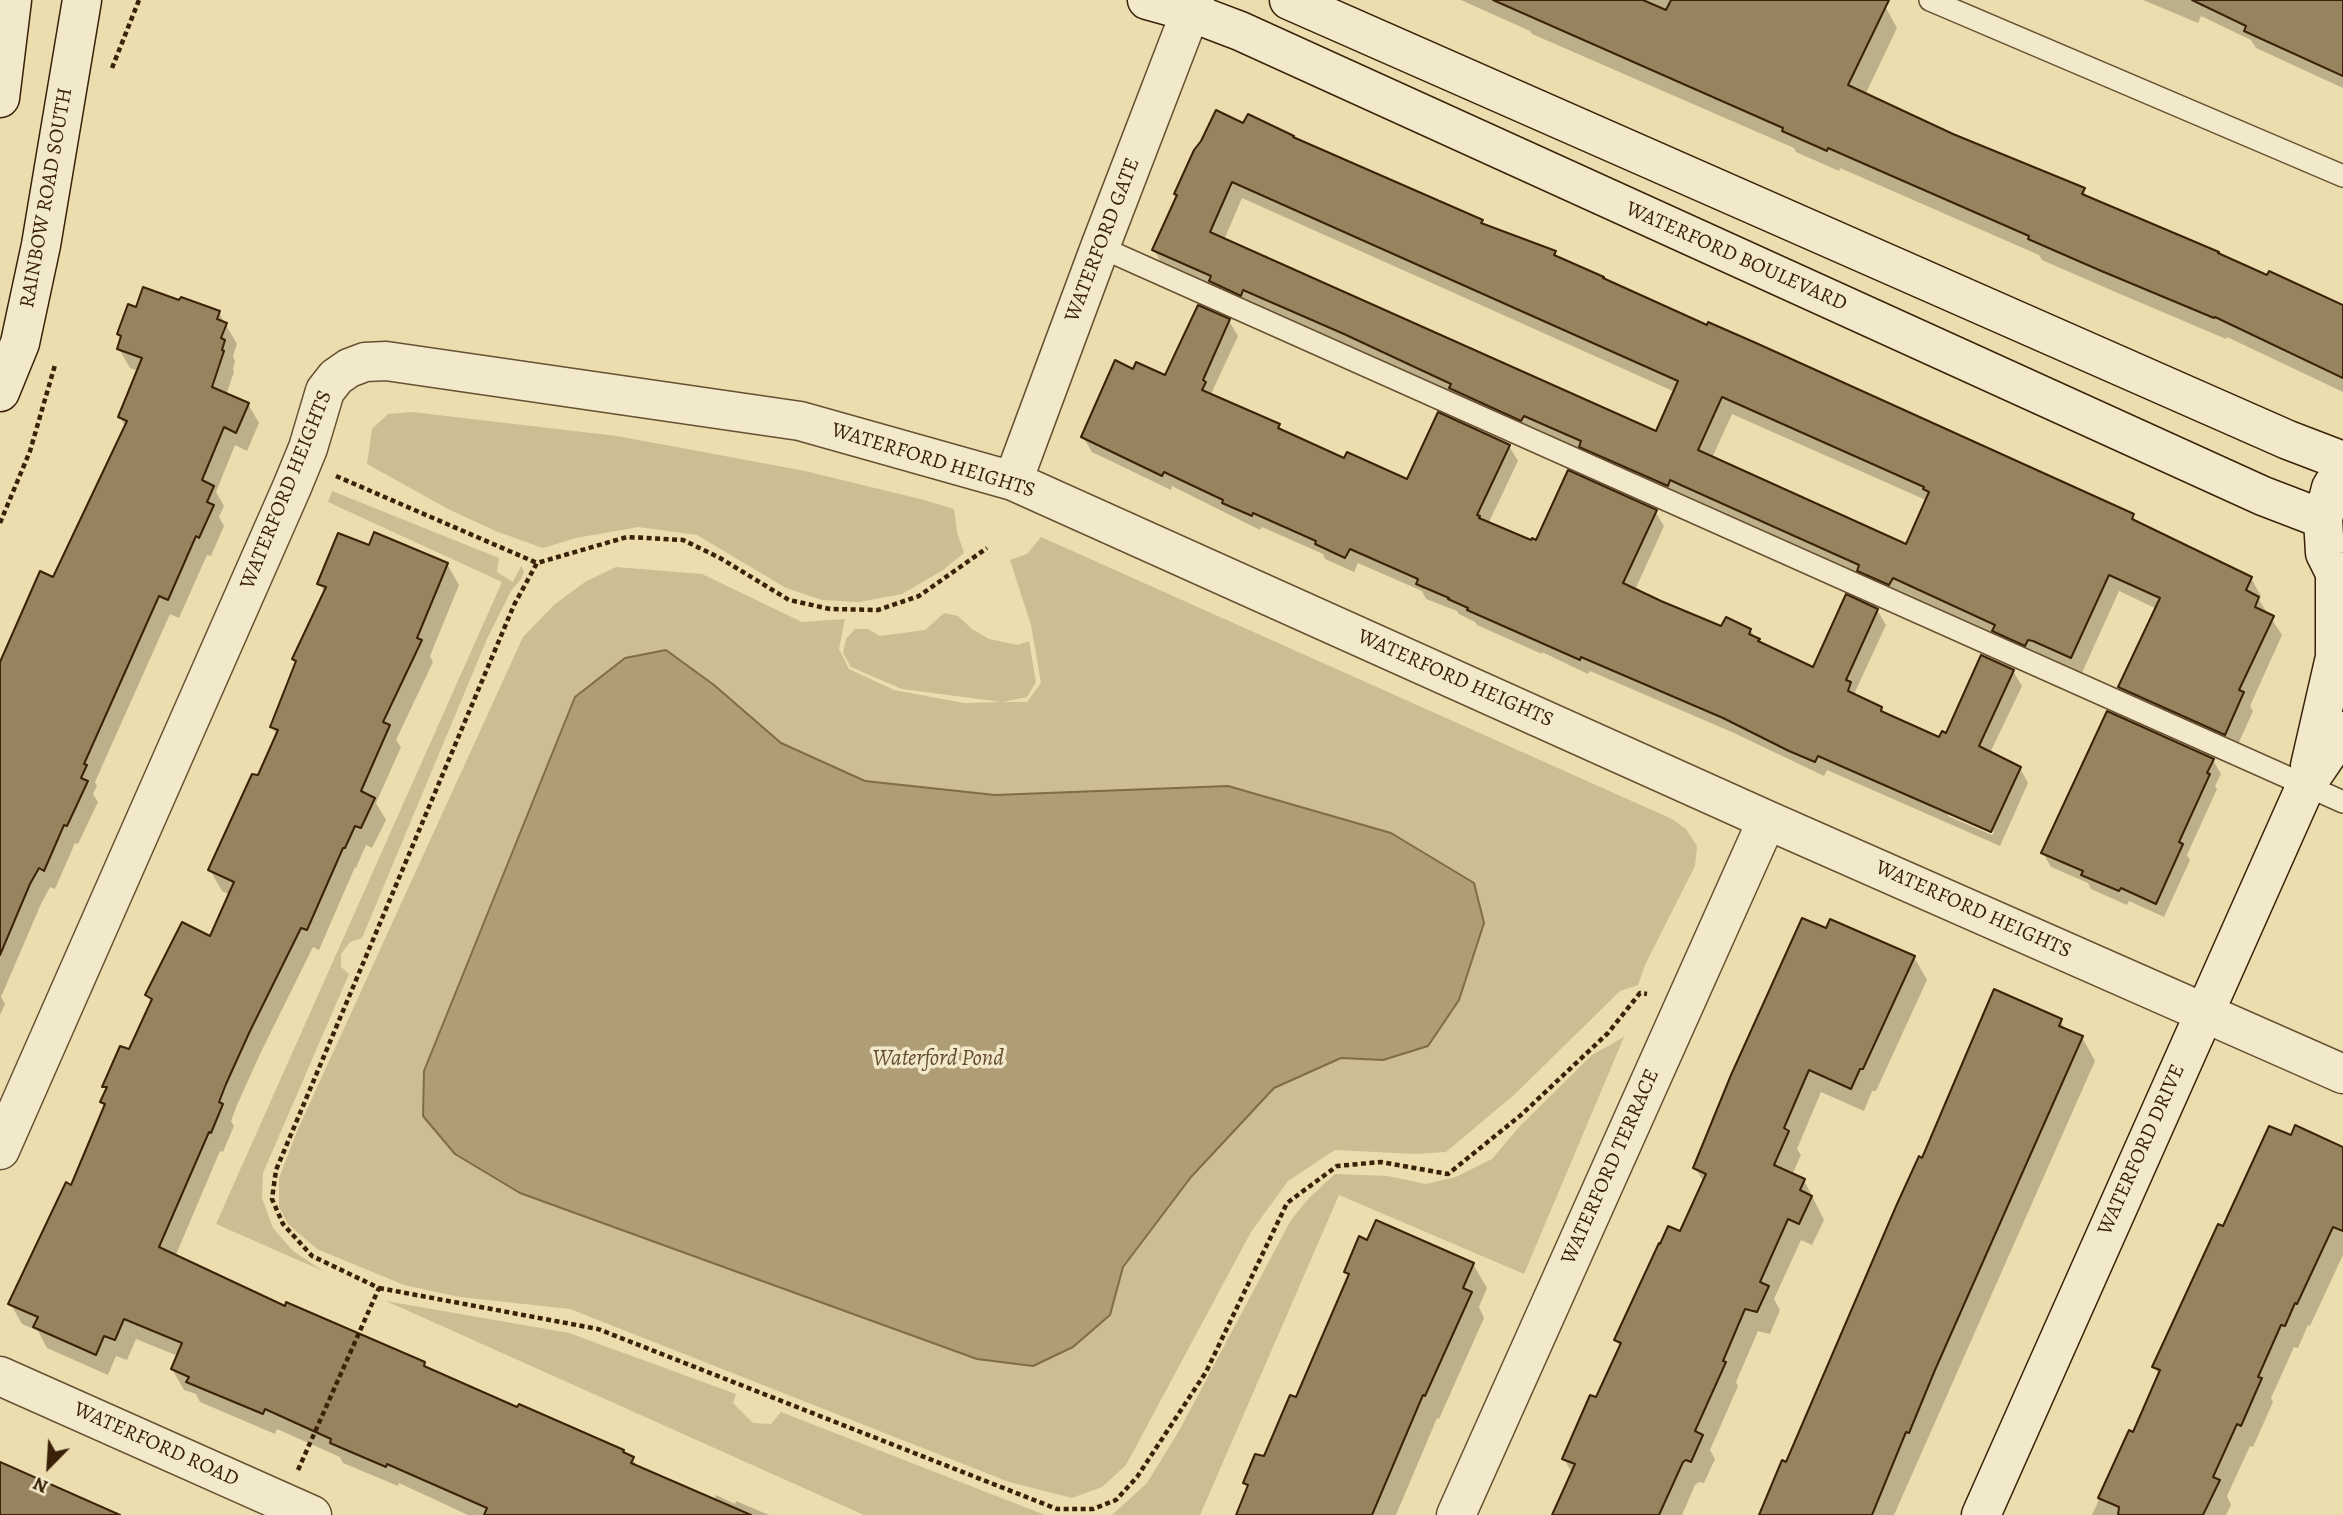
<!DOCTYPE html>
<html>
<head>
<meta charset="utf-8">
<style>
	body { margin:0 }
	#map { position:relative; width:2343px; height:1515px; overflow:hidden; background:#ebddae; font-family:Alegreya,serif }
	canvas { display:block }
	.north { position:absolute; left:14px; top:1431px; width:70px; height:70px; -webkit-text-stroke:5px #f2e9ca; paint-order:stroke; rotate:204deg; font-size:19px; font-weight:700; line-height:28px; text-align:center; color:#3b2107 }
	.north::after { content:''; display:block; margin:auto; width:24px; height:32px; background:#3b2107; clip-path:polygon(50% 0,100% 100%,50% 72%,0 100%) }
</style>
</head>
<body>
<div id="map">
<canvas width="2343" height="1515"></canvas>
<div class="north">N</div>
</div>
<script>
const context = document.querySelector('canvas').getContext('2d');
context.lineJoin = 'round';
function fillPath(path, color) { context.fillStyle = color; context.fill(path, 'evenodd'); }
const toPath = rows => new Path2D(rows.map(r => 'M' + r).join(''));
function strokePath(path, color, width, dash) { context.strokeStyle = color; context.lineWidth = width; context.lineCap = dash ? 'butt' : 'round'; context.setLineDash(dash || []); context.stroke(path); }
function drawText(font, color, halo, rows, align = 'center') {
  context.font = font + ' Alegreya,serif'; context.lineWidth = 7; context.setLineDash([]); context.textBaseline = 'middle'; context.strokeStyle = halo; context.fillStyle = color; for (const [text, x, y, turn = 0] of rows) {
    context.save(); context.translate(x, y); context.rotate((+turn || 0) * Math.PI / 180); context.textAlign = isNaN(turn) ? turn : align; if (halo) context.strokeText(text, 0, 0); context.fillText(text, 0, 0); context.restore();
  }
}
fillPath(toPath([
	[412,412,617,436,805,471,924,500,954,509,957,532,964,553,943,570,902,594,859,602,822,600,786,588,697,535,638,527,576,538,543,548,498,532,450,510,367,464,372,429,388,414],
	[332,491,499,558,497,572,513,582,521,566,524,571,521,579,511,591,487,639,362,938,350,942,341,954,341,967,349,974,263,1173,262,1198,273,1228,293,1251,323,1271,216,1224,502,582,328,502],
	[1041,537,1672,819,1686,829,1697,846,1695,866,1645,965,1638,985,1620,991,1515,1094,1446,1152,1416,1154,1335,1150,1288,1181,1251,1232,1126,1465,1102,1487,1072,1498,1009,1482,570,1309,460,1297,404,1285,317,1249,288,1224,279,1207,279,1178,298,1129,523,637,555,604,585,582,616,567,702,574,802,622,845,619,839,649,849,669,894,690,964,703,1002,702,902,689,851,667,843,653,846,639,855,629,868,629,880,636,925,630,944,613,958,616,972,629,989,639,1018,645,1029,641,1036,682,1027,697,1003,702,1027,702,1041,683,1031,625,1010,560,1027,554],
	[1624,1037,1524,1274,1339,1195,1200,1515,1112,1515,1147,1483,1180,1429,1291,1220,1309,1198,1335,1174,1388,1176,1426,1184,1456,1177,1492,1159,1520,1126,1592,1055],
	[386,1301,569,1333,736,1394,733,1403,753,1423,771,1424,781,1412,1045,1515,864,1515]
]), '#cdbd92');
const water = toPath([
	[666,650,714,685,781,743,865,781,995,795,1228,786,1391,833,1474,883,1484,923,1459,1000,1428,1046,1383,1060,1341,1058,1274,1088,1191,1177,1123,1267,1110,1315,1073,1347,1033,1366,977,1359,520,1193,455,1154,423,1116,424,1071,575,697,625,658,666,650]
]);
fillPath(water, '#af9d75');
strokePath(water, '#816b49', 2);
fillPath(toPath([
	[1461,0,1871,0,1885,6,1897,28,1865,95,1952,136,2083,190,2088,198,2219,256,2341,306,2343,304,2343,392,2227,337,2226,339,2113,291,2042,260,2039,255,1840,168,1839,171,1796,152,1794,148,1532,34,1530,31],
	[2143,0,2343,0,2343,88,2256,48,2251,40,2201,16,2198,23],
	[1244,126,1292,137,1482,221,1484,226,1555,252,1558,259,2133,516,2137,523,2251,578,2261,596,2259,600,2282,635,2250,706,2253,711,2235,751,2130,705,2120,687,2157,609,2119,591,2081,675,1164,268,1154,250],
	[1242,198,1675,392,1656,433,1224,240],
	[1732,414,1928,501,1907,546,1712,458],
	[138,309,219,313,237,344,233,356,235,361,233,369,234,372,226,395,248,404,259,423,247,451,235,445,216,492,224,506,219,517,224,526,211,556,207,555,179,618,170,614,95,782,97,786,93,794,98,802,78,844,75,843,55,889,50,887,41,904,1,997,5,1004,0,1015,0,661,2,662,54,579,126,428,120,417,138,371,130,368,119,349,122,340,119,334],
	[1229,321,1238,336,1211,394,1213,397,1278,426,1282,432,1345,460,1408,482,1509,446,1518,461,1488,524,1537,542,1655,511,1664,526,1635,590,1722,629,1750,630,1761,645,1814,669,1877,610,1886,625,1855,692,1858,697,1881,708,1884,714,1940,739,1947,735,2013,671,2022,686,1990,753,2020,768,2028,783,2000,846,1827,770,1824,776,1734,733,1590,671,1588,674,1542,652,1542,654,1477,625,1475,622,1459,614,1457,611,1426,599,1422,591,1358,563,1354,572,1325,559,1323,554,1262,527,1260,530,1172,486,1171,490,1092,452,1083,437,1134,371,1166,378],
	[1948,812,1994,832,1992,835,1948,816],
	[370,547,447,564,459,585,430,656,433,662,396,740,401,747,376,803,386,820,372,848,366,845,356,868,355,867,319,950,313,947,261,1052,237,1105,231,1121,234,1126,223,1152,220,1151,175,1257,286,1308,424,1363,428,1369,518,1410,623,1451,626,1456,633,1459,638,1468,714,1501,716,1495,735,1504,736,1501,769,1515,468,1515,399,1483,398,1486,343,1463,340,1457,277,1429,275,1434,200,1402,196,1394,184,1390,172,1369,178,1356,136,1339,127,1360,116,1356,108,1375,47,1348,38,1331,22,1324,10,1303,72,1187,106,1108,102,1102,107,1092,104,1087,130,1052,152,1004,147,995,211,938,230,895,222,891,210,870,259,777,277,736,272,726,297,664,294,659,325,593,319,583],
	[2213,760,2221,774,2215,786,2217,789,2187,855,2190,860,2164,917,2129,901,2127,905,2091,889,2088,883,2051,867,2043,853],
	[1827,931,1914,957,1927,980,1876,1091,1872,1091,1864,1111,1821,1092,1797,1149,1801,1155,1792,1175,1804,1180,1824,1220,1812,1245,1801,1240,1774,1299,1780,1310,1770,1334,1758,1331,1736,1382,1738,1386,1710,1450,1715,1459,1704,1483,1699,1482,1695,1485,1682,1515,1554,1515,1572,1473,1564,1459,1597,1400,1620,1347,1616,1340,1681,1233,1704,1183,1695,1167],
	[2060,1020,2066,1031,2082,1037,2095,1061,1894,1515,1760,1515,1787,1464,1923,1160],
	[2291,1138,2343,1149,2343,1255,2310,1326,2308,1325,2298,1348,2294,1347,2271,1398,2273,1402,2253,1447,2250,1446,2227,1496,2231,1505,2226,1515,2092,1515,2130,1432,2134,1434,2160,1376,2154,1367,2224,1228],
	[1473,1264,1487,1288,1479,1307,1484,1318,1439,1419,1437,1418,1396,1515,1238,1515,1249,1489,1245,1483,1266,1458,1297,1400,1349,1278,1346,1271]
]), '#0003');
const building = toPath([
	[1493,0,1643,0,1666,10,1671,0,1889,0,1848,85,1953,134,2085,188,2082,194,2219,252,2218,253,2267,275,2269,271,2343,305,2343,378,2215,317,2214,318,2099,270,2028,239,2029,236,1828,148,1827,151,1782,131,1783,128,1493,0],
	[2192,0,2343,0,2343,76,2244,31,2246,26,2192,0],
	[1216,110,1243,123,1248,114,1294,136,1293,137,1483,220,1481,223,1556,251,1554,255,1604,277,1603,278,1707,325,1708,322,1756,343,2134,514,2132,519,2252,577,2246,590,2259,597,2255,607,2274,616,2239,690,2244,692,2225,735,2118,687,2160,598,2109,575,2071,658,2033,641,2028,640,2025,646,1992,631,1995,625,1893,578,1889,585,1857,571,1859,565,1683,486,1670,480,1668,486,1579,447,1581,441,1524,416,1521,421,1449,388,1451,384,1344,334,1243,290,1241,296,1209,281,1211,276,1152,250,1177,195,1174,194,1194,150,1201,141,1216,110],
	[1232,182,1678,381,1656,431,1210,232,1232,182],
	[1722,397,1924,487,1923,489,1929,492,1906,544,1698,450,1722,397],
	[143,287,179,300,181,297,220,311,217,319,227,323,221,338,225,340,222,350,224,351,212,387,249,403,236,433,224,427,202,480,214,486,207,502,214,505,199,538,196,536,168,600,159,596,84,764,87,765,81,778,88,781,67,826,64,825,44,871,39,868,30,884,0,955,0,662,40,571,53,577,127,421,118,417,142,358,117,349,121,336,117,334,128,304,136,307,143,287],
	[1198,305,1230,319,1203,380,1206,382,1202,390,1280,424,1278,428,1344,458,1347,452,1407,479,1438,412,1510,445,1477,515,1480,516,1479,518,1531,540,1532,538,1536,540,1568,470,1657,510,1623,583,1661,601,1721,626,1726,617,1751,629,1749,634,1760,639,1758,641,1813,667,1846,594,1878,609,1846,680,1851,682,1848,691,1882,707,1881,711,1939,737,1942,731,1946,733,1981,655,2014,670,1979,746,2021,767,1991,832,1818,756,1815,762,1789,751,1723,718,1581,657,1580,660,1467,610,1468,608,1448,599,1449,598,1416,584,1418,579,1350,549,1345,558,1315,544,1316,541,1253,513,1252,516,1222,503,1223,500,1164,472,1162,476,1081,437,1115,360,1133,369,1136,362,1165,375,1198,305],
	[374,532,448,563,417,638,422,640,383,722,390,725,361,791,375,798,361,828,355,826,345,848,343,848,307,930,301,928,250,1031,226,1084,219,1102,223,1104,211,1133,209,1132,159,1247,285,1306,286,1302,425,1362,424,1366,517,1407,519,1404,624,1450,623,1452,634,1457,631,1463,751,1515,484,1515,487,1508,387,1464,386,1467,330,1443,331,1439,265,1409,263,1414,186,1382,189,1377,171,1369,182,1343,124,1319,115,1340,104,1336,96,1355,33,1327,38,1317,8,1304,66,1182,71,1185,105,1104,100,1102,107,1087,102,1087,120,1046,129,1049,152,999,145,995,182,922,210,936,234,882,208,870,252,774,258,775,278,730,270,727,296,661,292,659,326,587,317,584,338,533,369,545,374,532],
	[2107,711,2214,759,2207,773,2210,774,2179,842,2183,844,2156,904,2121,888,2119,891,2081,875,2083,871,2041,853,2107,711],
	[1802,918,1826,928,1830,919,1915,956,1863,1069,1860,1069,1851,1089,1809,1070,1784,1128,1789,1131,1774,1165,1805,1179,1800,1190,1812,1196,1799,1224,1788,1219,1760,1282,1769,1286,1757,1312,1745,1309,1723,1361,1726,1362,1695,1431,1703,1435,1691,1462,1686,1460,1683,1462,1659,1515,1552,1515,1575,1464,1562,1459,1590,1395,1596,1397,1621,1343,1614,1340,1659,1243,1660,1244,1668,1226,1680,1231,1706,1174,1693,1168,1731,1075,1802,918],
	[1994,989,2062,1019,2059,1026,2083,1036,1935,1370,1909,1433,1906,1432,1872,1515,1759,1515,1782,1460,1786,1462,1897,1204,1919,1156,1922,1158,1994,989],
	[2295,1125,2343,1147,2343,1231,2333,1227,2297,1304,2295,1303,2285,1326,2281,1325,2258,1377,2262,1378,2241,1426,2237,1424,2213,1477,2220,1480,2203,1515,2118,1515,2119,1507,2098,1498,2129,1430,2133,1432,2160,1370,2152,1367,2171,1326,2218,1224,2223,1226,2269,1126,2291,1135,2295,1125],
	[1376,1220,1474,1263,1463,1288,1472,1292,1425,1396,1423,1395,1372,1515,1236,1515,1248,1485,1243,1483,1255,1454,1264,1456,1290,1395,1296,1397,1349,1274,1344,1272,1359,1236,1367,1240,1376,1220],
	[0,1462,120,1515,0,1515,0,1462]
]);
fillPath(building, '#97835e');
strokePath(building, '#3b2107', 2);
const lane = toPath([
	[1930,0,2343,176],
	[1100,247,2343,802]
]);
const street = toPath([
	[1013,481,1100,247,1195,0],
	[0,1150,292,487,308,448,325,391,336,377,349,368,365,362,386,361,800,421,1013,481,1767,820,2343,1074],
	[0,1376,312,1515],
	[1456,1515,1767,820]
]);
const secondary = toPath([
	[1147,0,1190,12,1240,31,2263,496,2323,519],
	[1289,0,2288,440,2343,461],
	[0,98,12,0],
	[0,392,20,343,41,245,82,0],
	[2343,469,2331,488,2323,519,2325,553,2343,589],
	[2310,766,2335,657,2335,575],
	[1981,1515,2306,785,2343,731]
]);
strokePath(lane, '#675031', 24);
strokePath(street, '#675031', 41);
strokePath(secondary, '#3b2107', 41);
strokePath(toPath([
	[112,68,139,0],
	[336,476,537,563],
	[0,523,30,451,55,365],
	[379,1288,598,1329,1057,1509,1093,1509,1116,1500,1137,1477,1206,1372,1287,1203,1337,1166,1381,1162,1448,1174,1521,1115,1608,1033,1640,993,1647,994],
	[298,1470,379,1288,312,1256,283,1224,272,1199,276,1170,514,605,537,563,627,537,683,540,720,558,789,600,830,609,878,610,919,596,987,548]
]), '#3b2107', 4.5, [5, 3.5]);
strokePath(lane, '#f2e9ca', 21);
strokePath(street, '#f2e9ca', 38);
strokePath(secondary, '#f2e9ca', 38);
drawText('21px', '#3b2107', '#f2e9ca', [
	["RAINBOW ROAD SOUTH",47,198,-80],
	["WATERFORD GATE",1103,240,-69],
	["WATERFORD BOULEVARD",1736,257,24],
	["WATERFORD HEIGHTS",933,461,17],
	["WATERFORD HEIGHTS",287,490,-68],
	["WATERFORD HEIGHTS",1455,679,24],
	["WATERFORD HEIGHTS",1973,910,24],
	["WATERFORD DRIVE",2142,1150,-66],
	["WATERFORD TERRACE",1611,1167,-66],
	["WATERFORD ROAD",156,1445,24]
]);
drawText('italic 23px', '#644c2e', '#f2e9ca', [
	["Waterford Pond",938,1059]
]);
</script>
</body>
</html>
